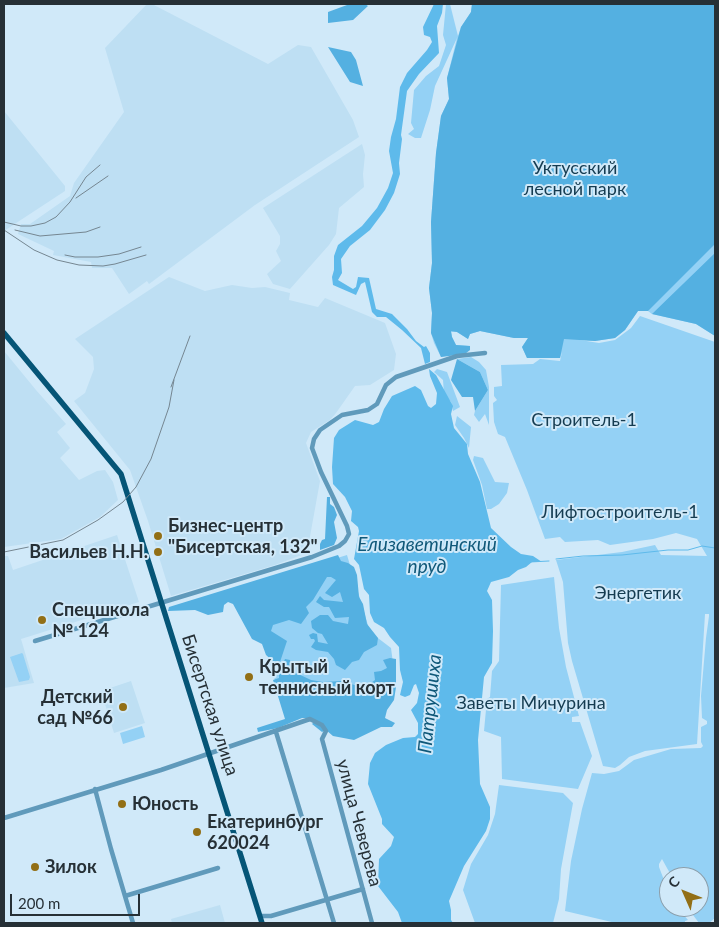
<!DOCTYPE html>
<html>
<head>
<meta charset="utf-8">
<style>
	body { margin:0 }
	#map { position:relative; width:719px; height:927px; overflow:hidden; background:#d0e9f9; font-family:Lato,sans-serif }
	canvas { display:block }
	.frame { position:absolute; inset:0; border:5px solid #263036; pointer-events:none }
	.north { position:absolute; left:659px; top:867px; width:50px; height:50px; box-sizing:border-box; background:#d0e9f9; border:1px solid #8c9fab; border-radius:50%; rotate:314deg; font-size:14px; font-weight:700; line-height:20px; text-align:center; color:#263036 }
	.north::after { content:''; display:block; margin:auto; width:18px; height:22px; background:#926f16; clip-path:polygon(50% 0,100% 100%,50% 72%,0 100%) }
	.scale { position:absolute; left:10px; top:894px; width:130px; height:22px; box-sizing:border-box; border:2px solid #263036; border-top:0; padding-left:6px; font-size:15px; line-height:18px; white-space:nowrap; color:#263036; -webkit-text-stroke:4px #d0e9f9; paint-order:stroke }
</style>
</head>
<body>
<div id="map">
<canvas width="719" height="927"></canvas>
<div class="frame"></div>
<div class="north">С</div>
<div class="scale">200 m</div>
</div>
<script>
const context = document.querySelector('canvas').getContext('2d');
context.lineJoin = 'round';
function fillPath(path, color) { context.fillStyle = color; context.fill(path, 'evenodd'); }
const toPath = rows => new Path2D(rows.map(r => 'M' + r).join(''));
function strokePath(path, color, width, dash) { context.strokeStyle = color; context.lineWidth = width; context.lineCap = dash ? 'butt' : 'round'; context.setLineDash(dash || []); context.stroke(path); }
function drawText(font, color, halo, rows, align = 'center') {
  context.font = font + ' Lato,sans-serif'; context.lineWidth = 4; context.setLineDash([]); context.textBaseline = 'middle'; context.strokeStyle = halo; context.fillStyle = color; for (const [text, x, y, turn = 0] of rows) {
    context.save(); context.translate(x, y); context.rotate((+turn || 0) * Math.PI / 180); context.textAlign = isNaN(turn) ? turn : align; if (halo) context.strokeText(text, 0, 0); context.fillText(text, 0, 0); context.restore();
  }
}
fillPath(toPath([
	[147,4,152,4,268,64,298,45,311,47,353,120,359,137,255,205,149,284,147,281,129,294,112,268,92,268,91,262,53,255,54,251,18,234,21,224,30,224,70,196,74,183,124,112,105,48],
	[4,111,65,186,65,191,4,231],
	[362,144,365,155,363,174,364,187,339,208,336,234,329,245,290,289,273,284,267,274,281,261,276,251,280,244,280,236,263,208],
	[169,277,205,291,232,285,252,288,265,287,290,293,289,300,318,307,325,298,385,323,396,354,394,370,370,385,355,386,336,413,330,420,311,432,306,443,320,481,307,553,275,565,171,596,148,521,130,470,74,401,85,393,94,369,93,357,75,339],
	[4,351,36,390,66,424,57,432,70,448,60,458,79,480,97,471,105,470,113,482,118,500,100,517,61,539,4,547],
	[117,535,139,602,21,639,34,683,4,688,4,556,8,556,13,570],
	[131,681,145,723,114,733,101,691],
	[220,905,225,923,172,923,171,919]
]), '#bedff3');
fillPath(toPath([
	[446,4,450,4,458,36,461,27,471,12,472,4,715,4,715,336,696,324,652,314,648,311,638,311,625,330,615,338,595,341,580,340,599,343,615,340,631,328,640,316,715,342,715,918,709,923,699,923,687,907,699,907,699,877,672,877,662,859,659,864,659,867,669,893,669,907,677,907,688,920,685,921,685,923,616,923,565,911,571,861,582,809,592,773,604,774,619,771,634,760,671,749,701,748,703,746,701,742,701,727,707,724,707,721,702,718,701,696,706,638,709,616,709,614,705,614,697,744,645,751,629,757,620,765,615,768,603,766,572,661,568,643,563,582,556,560,622,552,655,545,661,555,707,556,697,539,676,533,653,539,610,545,598,540,565,542,560,537,545,539,527,490,505,437,498,434,494,422,493,403,497,400,494,396,494,387,502,386,501,365,533,364,540,359,560,361,562,352,560,358,527,358,522,347,528,338,514,338,480,331,470,334,468,339,457,332,451,332,452,337,456,345,470,346,470,350,441,357,434,343,431,333,432,313,429,288,432,263,431,222,436,153,441,116,449,99,447,78,457,38,435,86,430,110,421,138,415,138,408,134,414,129,411,123,414,90,426,76,439,66,446,45,443,35],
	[471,357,479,362,486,370,489,387,489,425,485,414,479,422,474,415,475,411,488,390,480,372,457,359],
	[437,369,447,372,460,407,453,411,451,402,444,394,443,380,434,372],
	[457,416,471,427,469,448,464,438,455,425],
	[474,456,483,458,495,482,509,483,507,493,499,504,491,509,487,509,482,485,473,460],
	[347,555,370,632,391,648,396,686,392,694,287,719,246,586],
	[554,577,559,628,566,667,579,716,572,717,572,722,580,722,592,756,578,789,502,779,501,737,484,731,487,699,490,697,492,671,499,661,501,585],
	[22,653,23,654,30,677,29,680,19,682,10,657],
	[142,726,145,737,123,744,120,733],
	[499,785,563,793,573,803,561,869,559,899,553,923,475,923,463,890,471,864,488,835,495,814]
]), '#94d1f5');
fillPath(toPath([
	[365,4,368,6,353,20,328,23,328,12,347,5],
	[472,4,715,4,715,244,648,311,638,311,625,330,615,338,595,341,564,339,560,358,527,358,522,347,528,338,514,338,480,331,470,334,468,339,457,332,451,331,452,337,456,345,470,346,470,350,465,354,441,357,431,333,432,313,429,288,432,263,431,222,436,153,441,116,449,99,447,78,461,27,471,12],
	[328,47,351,52,356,60,363,86,350,82],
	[715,253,715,336,696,324,652,314],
	[457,359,480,372,488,390,475,411,473,397,462,397,451,380],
	[327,497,330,497,330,504,334,507,337,515,334,522,337,538,334,545,320,550,320,544,322,540,325,539],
	[338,555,341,561,348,563,354,567,357,575,359,597,363,604,367,624,378,638,377,645,364,652,359,660,352,662,345,670,336,665,334,659,328,652,316,650,311,647,315,641,314,639,311,639,309,635,313,633,317,634,318,642,328,644,322,634,318,633,312,628,311,621,320,615,328,615,333,621,348,624,349,617,335,618,329,607,324,607,316,602,320,596,324,600,343,602,340,592,332,597,325,593,336,580,331,577,327,577,313,600,306,607,309,613,301,624,289,620,273,625,271,631,287,641,280,662,273,661,266,655,262,644,252,639,233,604,228,602,224,605,223,612,208,615,195,610,168,611,169,607],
	[390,658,396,659,396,687,394,700,387,710,385,718,395,723,392,727,381,727,354,740,333,736,326,730,322,732,312,724,314,722,311,718,302,718,278,728,258,732,257,728,285,719,273,680,279,678,279,673,285,659,290,660,291,666,294,672,311,680,323,682,342,681,364,688,375,680,374,672,381,671,387,668,383,660]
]), '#54b0e1');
fillPath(toPath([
	[434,4,443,4,442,13,437,26,439,53,419,74,407,91,401,135,402,139,399,163,400,174,394,193,385,210,370,230,350,246,341,259,342,273,338,280,353,289,356,287,358,277,369,278,376,309,392,314,407,329,416,341,424,347,426,346,430,353,430,362,425,364,421,348,402,330,386,317,377,317,372,312,365,282,361,284,356,295,333,285,332,277,334,270,334,256,338,245,362,226,377,208,388,188,393,173,389,151,391,137,396,119,400,87,407,73,427,50,432,42,430,37,424,35,423,27],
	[429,369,436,375,453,406,451,414,454,428,467,444,468,454,480,482,491,528,511,547,521,554,533,556,542,562,532,562,526,567,518,570,509,577,491,582,487,591,492,600,493,631,492,663,484,677,478,740,480,784,490,807,490,819,486,831,464,866,449,901,451,910,451,920,453,923,402,923,398,912,378,886,379,859,391,846,394,837,382,824,382,819,368,784,370,763,375,753,386,745,403,738,415,737,418,734,418,723,411,710,417,703,419,693,416,684,414,685,410,695,405,697,400,695,403,682,400,670,399,647,390,637,384,628,374,622,370,613,369,595,364,589,359,565,354,559,359,531,358,527,351,521,352,511,345,497,333,484,332,467,334,438,339,430,355,420,373,425,379,422,384,409,392,396,415,386,421,390,428,406,431,408,436,404,437,393,430,376]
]), '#5ebaeb');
strokePath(toPath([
	[556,559,583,556,622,555,668,550,688,550,702,546,715,548],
	[530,562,549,561]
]), '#5ebaeb', 1);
strokePath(toPath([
	[35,641,312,557,339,546,345,541,349,534,347,526,321,472,312,448,314,439,320,430,342,415,368,410,377,404,386,385,396,377,457,356,485,353],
	[276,732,334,923],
	[95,789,111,849,133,923],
	[4,818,161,770,310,719,322,725,326,731,322,739,372,923],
	[125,896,218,868],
	[260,916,271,916,363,889]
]), '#609abb', 4.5);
strokePath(toPath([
	[4,333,121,474,262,923]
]), '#055577', 5.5);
strokePath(toPath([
	[76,198,108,176],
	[4,222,21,226,31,226,45,223,56,217,70,202,86,177,100,165],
	[4,230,34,250,57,260,79,265,103,266,115,264,146,255],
	[15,230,40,236,86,232,100,227],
	[65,255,75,257,98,257,119,254,141,247],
	[171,387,190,336],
	[4,552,63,540,98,520,123,502,136,487,151,459,169,407,174,380]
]), '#758691', 1);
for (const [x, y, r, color] of [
	[158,536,5,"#926f16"],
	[158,552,5,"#926f16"],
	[42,620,5,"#926f16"],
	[249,677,5,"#926f16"],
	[123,707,5,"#926f16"],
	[122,804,5,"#926f16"],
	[197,832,5,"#926f16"],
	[35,867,5,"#926f16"]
]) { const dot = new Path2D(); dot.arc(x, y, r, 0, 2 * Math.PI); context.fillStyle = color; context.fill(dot); strokePath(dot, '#d0e9f9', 2); }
drawText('18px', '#153c51', '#d0e9f9', [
	["Уктусский",575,168],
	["лесной парк",575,189],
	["Строитель-1",584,420],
	["Лифтостроитель-1",620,512],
	["Энергетик",638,593],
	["Заветы Мичурина",531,703]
]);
drawText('bold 18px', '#263036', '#d0e9f9', [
	["Бизнес-центр",168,526],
	["\"Бисертская, 132\"",168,547],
	["Васильев Н.Н.",148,552,"right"],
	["Спецшкола",52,610],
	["№ 124",52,631],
	["Крытый",259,667],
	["теннисный корт",259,688],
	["Детский",113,697,"right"],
	["сад №66",113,718,"right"],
	["Юность",132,804],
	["Екатеринбург",207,822],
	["620024",207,843],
	["Зилок",45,867]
], 'left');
drawText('18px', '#263036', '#d0e9f9', [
	["Бисертская улица",210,705,72],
	["улица Чеверева",359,823,75]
]);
drawText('italic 19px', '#0f5879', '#d0e9f9', [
	["Елизаветинский",427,545],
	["пруд",427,567],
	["Патрушиха",430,704,-84]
]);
</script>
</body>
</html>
